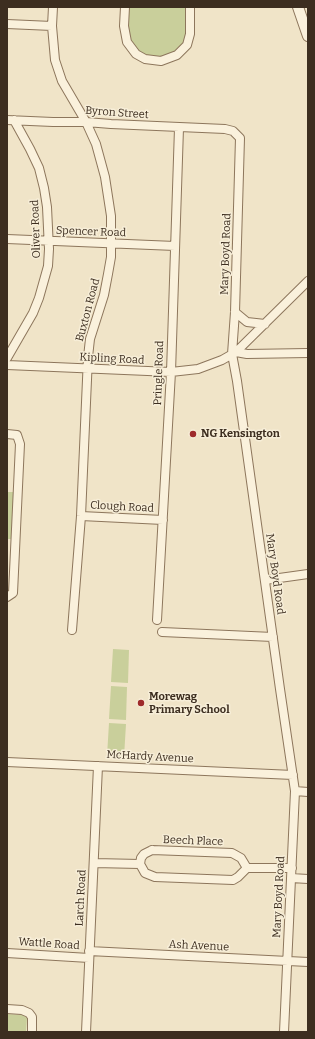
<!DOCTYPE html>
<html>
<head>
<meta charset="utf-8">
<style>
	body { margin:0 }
	#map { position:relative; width:315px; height:1039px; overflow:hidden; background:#f0e4c8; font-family:Bitter,serif }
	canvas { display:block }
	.frame { position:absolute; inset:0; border:8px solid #3d2e20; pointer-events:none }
</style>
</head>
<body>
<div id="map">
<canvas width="315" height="1039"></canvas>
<div class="frame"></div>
</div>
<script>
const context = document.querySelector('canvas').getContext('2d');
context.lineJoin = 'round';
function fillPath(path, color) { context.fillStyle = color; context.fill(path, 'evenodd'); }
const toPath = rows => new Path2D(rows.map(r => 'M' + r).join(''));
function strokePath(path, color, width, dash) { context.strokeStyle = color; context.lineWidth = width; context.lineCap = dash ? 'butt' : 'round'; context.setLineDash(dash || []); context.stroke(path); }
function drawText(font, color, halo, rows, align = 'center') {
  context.font = font + ' Bitter,serif'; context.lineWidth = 3; context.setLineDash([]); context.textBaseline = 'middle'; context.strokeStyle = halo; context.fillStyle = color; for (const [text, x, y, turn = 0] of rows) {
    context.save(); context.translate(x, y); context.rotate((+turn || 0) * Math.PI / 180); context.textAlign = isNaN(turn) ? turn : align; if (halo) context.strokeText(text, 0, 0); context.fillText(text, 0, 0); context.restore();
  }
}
fillPath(toPath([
	[128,7,187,7,187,37,184,42,174,53,162,57,156,58,147,56,137,50,131,44,127,32],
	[7,492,15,492,12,539,7,539],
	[113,649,129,650,128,683,111,682],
	[111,686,127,687,126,720,109,719],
	[109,723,126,724,124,757,107,756],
	[7,1014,23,1015,27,1018,26,1032,7,1032]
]), '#c9cf9b');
const minor = toPath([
	[53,7,52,26,55,60,62,81,86,122,96,144,105,177,111,216,111,257,108,274,104,295,90,339,88,357,81,516,72,630],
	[125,7,124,26,127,42,136,54,145,59,161,61,177,55,187,45,190,34,190,7],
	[7,24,52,26],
	[7,120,53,122,86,122,111,124,225,129,233,131,240,138,235,312,232,354,237,381,280,689,295,791,284,1032],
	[7,239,175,246],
	[235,312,247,322,265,324],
	[236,352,247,354,308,353],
	[7,358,33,313,39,298,48,266,49,249,47,207,44,188,39,168,30,149,14,120],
	[7,365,171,372,198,369,222,360,236,352,308,281],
	[7,434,17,435,20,444,13,593,7,597],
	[81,516,163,520],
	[265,580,308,574],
	[157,620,171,372,179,128],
	[162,632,273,637],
	[7,762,293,775],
	[295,791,308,792],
	[152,850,232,853,241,858,247,868,238,877,233,880,155,877,145,873,140,864,141,858,144,854,152,850],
	[94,863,140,864],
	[247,868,292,868],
	[291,878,308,879],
	[89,951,308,962],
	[7,953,89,958],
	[7,1009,22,1010,29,1013,32,1017,32,1032],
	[86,1032,98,766]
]);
const tertiary = toPath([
	[298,7,308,36]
]);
strokePath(minor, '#8d765c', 10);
strokePath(tertiary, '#8d765c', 12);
strokePath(minor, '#faf1dc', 8);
strokePath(tertiary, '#faf1dc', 10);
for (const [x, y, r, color] of [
	[193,434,4,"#9e2a2b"],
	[141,703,4,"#9e2a2b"]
]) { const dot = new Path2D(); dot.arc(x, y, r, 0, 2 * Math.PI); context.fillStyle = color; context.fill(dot); strokePath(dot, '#f7eed8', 1.5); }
drawText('11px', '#3d2e20', '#f7eed8', [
	["Byron Street",117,113,4],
	["Oliver Road",36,229,-92],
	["Spencer Road",91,232,2],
	["Mary Boyd Road",226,254,-88],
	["Buxton Road",88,310,-75],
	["Kipling Road",112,359,3],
	["Pringle Road",159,373,-88],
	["Clough Road",122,507,3],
	["Mary Boyd Road",275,574,82],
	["McHardy Avenue",150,757,3],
	["Beech Place",193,841,2],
	["Mary Boyd Road",279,897,-87],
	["Larch Road",81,898,-87],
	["Wattle Road",49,944,4],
	["Ash Avenue",199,946,3]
]);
drawText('bold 11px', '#3d2e20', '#f7eed8', [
	["NG Kensington",201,434],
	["Morewag",149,697],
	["Primary School",149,710]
], 'left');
</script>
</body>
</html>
